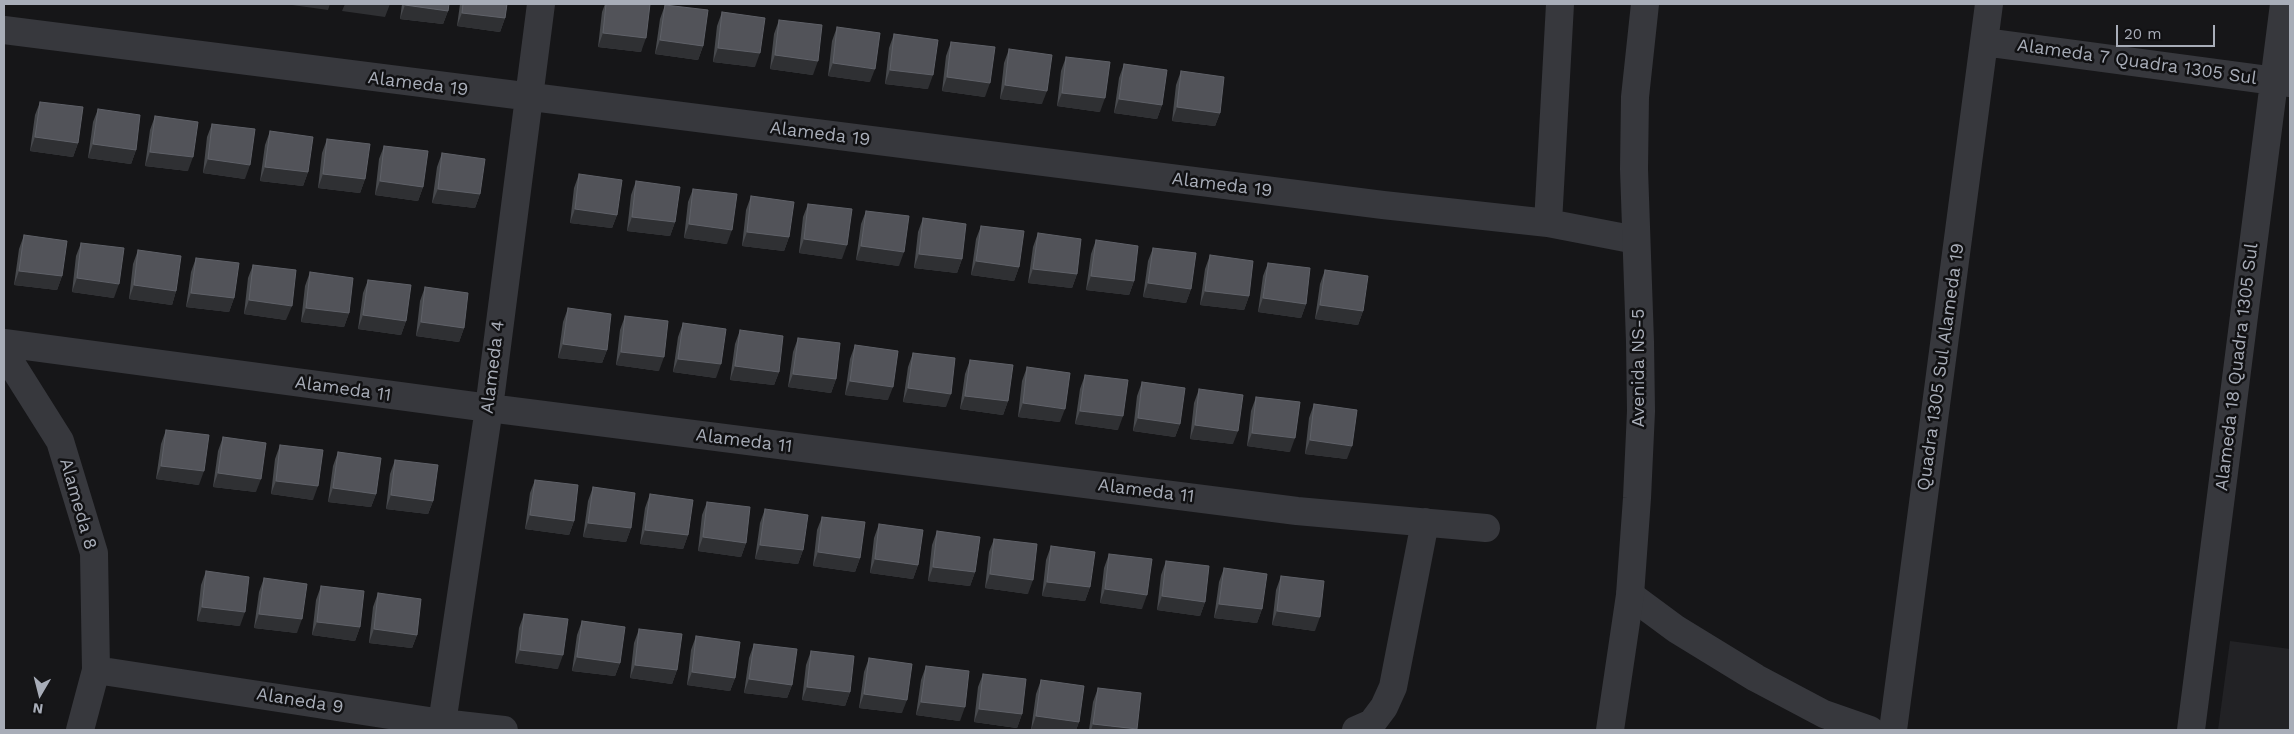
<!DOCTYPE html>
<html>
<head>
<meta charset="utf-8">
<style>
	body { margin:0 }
	#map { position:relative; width:2294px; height:734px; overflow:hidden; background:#161618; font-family:"Work Sans",sans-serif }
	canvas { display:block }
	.frame { position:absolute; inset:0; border:5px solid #a8adb8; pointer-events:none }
	.north { position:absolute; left:15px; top:669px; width:50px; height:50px; -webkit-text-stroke:4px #111113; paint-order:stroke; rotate:188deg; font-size:14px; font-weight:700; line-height:20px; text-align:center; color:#a8adb8 }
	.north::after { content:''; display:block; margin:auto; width:18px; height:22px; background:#a8adb8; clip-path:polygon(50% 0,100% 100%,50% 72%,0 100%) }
	.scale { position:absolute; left:2116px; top:25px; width:99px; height:22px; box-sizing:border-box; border:2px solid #a8adb8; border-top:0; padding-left:6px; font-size:15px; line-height:18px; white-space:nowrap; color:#a8adb8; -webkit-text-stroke:4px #111113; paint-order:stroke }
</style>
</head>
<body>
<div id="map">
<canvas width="2294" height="734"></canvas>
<div class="frame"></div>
<div class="north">N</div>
<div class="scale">20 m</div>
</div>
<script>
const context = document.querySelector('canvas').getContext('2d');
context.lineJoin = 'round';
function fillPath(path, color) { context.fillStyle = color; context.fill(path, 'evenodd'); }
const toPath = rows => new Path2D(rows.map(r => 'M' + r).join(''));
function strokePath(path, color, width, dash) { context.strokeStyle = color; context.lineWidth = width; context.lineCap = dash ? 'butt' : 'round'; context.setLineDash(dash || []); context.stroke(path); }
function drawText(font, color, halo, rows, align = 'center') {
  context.font = font + ' "Work Sans",sans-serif'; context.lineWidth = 5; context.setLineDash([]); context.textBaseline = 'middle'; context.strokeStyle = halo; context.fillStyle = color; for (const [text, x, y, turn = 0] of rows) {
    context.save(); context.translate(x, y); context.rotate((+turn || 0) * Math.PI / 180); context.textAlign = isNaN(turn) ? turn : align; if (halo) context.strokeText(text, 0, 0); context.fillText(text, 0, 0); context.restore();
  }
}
fillPath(toPath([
	[2230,641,2290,649,2290,730,2218,730]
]), '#222225');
strokePath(toPath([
	[4,30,1383,205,1548,223,1636,240],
	[1984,42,2290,83],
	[1548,223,1560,4],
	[4,343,489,408,1297,511,1486,528],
	[4,352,60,441,94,553,96,670,80,730],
	[1630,595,1676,629,1756,678,1824,714,1870,730],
	[96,670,442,723,504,730],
	[441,730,489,408,541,4],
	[1356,730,1372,723,1384,707,1393,687,1425,522],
	[1893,730,1989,4],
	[2191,730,2284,4]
]), '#37383d', 28);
strokePath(toPath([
	[1610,730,1630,595,1637,498,1641,411,1640,342,1634,169,1635,97,1645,4]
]), '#37383d', 28);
fillPath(toPath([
	[402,4,449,4,448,11,443,24,400,19],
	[460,4,507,4,505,18,500,32,457,26],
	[605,4,650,4,641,52,598,47,602,12],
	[665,5,703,46,698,60,655,54,660,19],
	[722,12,755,67,713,62,717,26],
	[779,20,813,75,770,69,774,34],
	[837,27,870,82,828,76,832,41],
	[894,34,928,89,885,84,889,48],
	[951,42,985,97,942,91,946,56],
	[1009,49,1042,104,1000,99,1004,63],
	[1066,57,1100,112,1057,106,1061,71],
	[1124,64,1162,105,1157,119,1114,113,1119,78],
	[1181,71,1220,113,1215,126,1172,121,1176,85],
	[40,102,78,143,73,157,30,151,35,115],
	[98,109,136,150,131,164,88,158,93,122],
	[155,116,188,171,145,166,150,130],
	[212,124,245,179,203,173,207,137],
	[270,131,308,172,303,186,260,181,265,145],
	[327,139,365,179,360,193,318,188,322,153],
	[384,146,423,187,418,201,375,195,379,159],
	[442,153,480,194,475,208,432,203,437,167],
	[579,174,617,215,612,228,570,223,574,188],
	[636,181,675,222,670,236,627,231,631,195],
	[693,189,727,244,684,238,688,202],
	[751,196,789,237,784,251,742,246,746,210],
	[808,204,842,259,799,253,803,217],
	[866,211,899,266,856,260,861,224],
	[923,218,962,259,957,273,914,268,918,232],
	[981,226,1019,267,1014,281,971,275,976,239],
	[1038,233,1077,274,1072,288,1028,283,1033,247],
	[24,235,62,276,57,290,14,285,19,249],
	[1096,240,1134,281,1129,295,1086,290,1091,254],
	[81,243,114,298,72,292,76,256],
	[1153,248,1191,289,1186,303,1143,297,1148,261],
	[138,250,176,291,172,305,129,299,133,264],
	[1210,255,1249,296,1244,310,1200,305,1205,269],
	[196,258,234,298,229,312,186,307,191,272],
	[1268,263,1306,304,1301,318,1258,312,1263,276],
	[253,265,286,320,244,314,248,278],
	[1325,270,1363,311,1358,325,1315,319,1320,284],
	[310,272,349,313,344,327,301,322,305,286],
	[368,280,406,321,401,335,358,329,363,293],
	[425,287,464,328,459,342,416,336,420,301],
	[568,308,607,350,602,363,558,358,563,322],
	[625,316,659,371,616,365,620,330],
	[683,323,716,378,673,372,678,337],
	[740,330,779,372,774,385,730,380,735,344],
	[798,338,836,379,831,393,788,387,793,352],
	[855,345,888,400,845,395,850,359],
	[913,353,946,407,903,402,908,367],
	[970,360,1008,401,1003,415,960,409,965,374],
	[1027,367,1060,422,1018,417,1022,381],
	[1085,375,1118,430,1075,424,1080,389],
	[1142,382,1180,424,1175,437,1133,431,1137,396],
	[1199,389,1233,444,1190,439,1194,403],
	[1256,397,1290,452,1247,446,1251,411],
	[1314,404,1347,459,1305,454,1309,418],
	[166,430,199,485,156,479,161,444],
	[223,437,256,492,213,487,218,451],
	[280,445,313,500,271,494,275,459],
	[338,452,376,494,371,507,328,502,333,466],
	[395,460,433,501,428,514,386,509,390,474],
	[535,480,574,521,569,535,525,529,530,493],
	[593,487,631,528,626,542,583,537,588,501],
	[650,494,688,535,683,549,640,544,645,508],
	[707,502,746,543,741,557,698,551,702,515],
	[765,509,803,550,798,564,755,559,760,523],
	[822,517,860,558,855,572,813,566,817,530],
	[879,524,918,565,913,579,870,573,874,538],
	[937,531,975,572,970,586,928,581,932,545],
	[994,539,1028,594,985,588,989,552],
	[1051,546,1090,587,1085,601,1042,596,1046,560],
	[1109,554,1142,609,1100,603,1104,568],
	[1166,561,1205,602,1200,616,1157,610,1161,575],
	[1224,568,1262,609,1257,623,1214,618,1219,582],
	[206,571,240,626,197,621,201,585],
	[1281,576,1315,631,1272,625,1276,590],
	[264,578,297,633,254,628,259,592],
	[321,586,360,627,355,641,312,635,316,600],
	[378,593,417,635,412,648,369,643,373,607],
	[524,614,558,669,515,663,519,628],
	[582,621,620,663,615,676,572,671,577,635],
	[639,629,677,670,672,684,630,678,634,643],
	[696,636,735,678,730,691,687,685,691,650],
	[754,644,792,685,787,698,744,693,749,658],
	[811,651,850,692,845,706,802,700,806,665],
	[869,658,902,713,859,708,864,672],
	[926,666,960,721,916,715,921,680],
	[983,674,1022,714,1017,728,974,722,978,687],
	[1041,680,1079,722,1076,730,1031,730,1036,694],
	[1098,688,1136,730,1089,730,1093,702]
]), '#47494d');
fillPath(toPath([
	[285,4,330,4,328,10],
	[345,4,390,4,385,17,342,11],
	[405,5,448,11,443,24,400,19],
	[462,13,505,18,500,32,457,26],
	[603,33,646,38,641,52,598,47],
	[660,40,703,46,698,60,655,54],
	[718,48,760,53,755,67,713,62],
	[775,55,818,61,813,75,770,69],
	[833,63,875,69,870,82,828,76],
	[890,70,933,75,928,89,885,84],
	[947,77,990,83,985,97,942,91],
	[1005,85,1047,91,1042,104,1000,99],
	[1062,93,1105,98,1100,112,1057,106],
	[1119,99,1162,105,1157,119,1114,113],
	[1177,107,1220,113,1215,126,1172,121],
	[35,137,78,143,73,157,30,151],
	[93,144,136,150,131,164,88,158],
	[150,152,193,157,188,171,145,166],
	[208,159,250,165,245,179,203,173],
	[265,167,308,172,303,186,260,181],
	[323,174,365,179,360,193,318,188],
	[380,181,423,187,418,201,375,195],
	[438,189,480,194,475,208,432,203],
	[575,209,617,215,612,228,570,223],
	[632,217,675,222,670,236,627,231],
	[689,224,732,230,727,244,684,238],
	[747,232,789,237,784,251,742,246],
	[804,239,847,245,842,259,799,253],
	[861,246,904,252,899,266,856,260],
	[919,254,962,259,957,273,914,268],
	[976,261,1019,267,1014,281,971,275],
	[1033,269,1077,274,1072,288,1028,283],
	[19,271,62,276,57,290,14,285],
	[1091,276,1134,281,1129,295,1086,290],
	[77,278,119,284,114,298,72,292],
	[1148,283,1191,289,1186,303,1143,297],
	[134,285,176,291,172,305,129,299],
	[1205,291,1249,296,1244,310,1200,305],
	[191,293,234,298,229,312,186,307],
	[1263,298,1306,304,1301,318,1258,312],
	[249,300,292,306,286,320,244,314],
	[1320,305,1363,311,1358,325,1315,319],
	[306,308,349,313,344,327,301,322],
	[363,315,406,321,401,335,358,329],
	[421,322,464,328,459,342,416,336],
	[563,344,607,350,602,363,558,358],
	[621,352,664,357,659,371,616,365],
	[678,359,721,364,716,378,673,372],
	[735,366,779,372,774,385,730,380],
	[793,374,836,379,831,393,788,387],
	[850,381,893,387,888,400,845,395],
	[908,388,951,394,946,407,903,402],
	[965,396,1008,401,1003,415,960,409],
	[1023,403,1065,409,1060,422,1018,417],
	[1080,411,1123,416,1118,430,1075,424],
	[1138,418,1180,424,1175,437,1133,431],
	[1195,425,1238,431,1233,444,1190,439],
	[1252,433,1295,438,1290,452,1247,446],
	[1310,440,1352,446,1347,459,1305,454],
	[161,466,204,471,199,485,156,479],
	[218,473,261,479,256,492,213,487],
	[276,481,318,486,313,500,271,494],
	[333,488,376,494,371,507,328,502],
	[391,495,433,501,428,514,386,509],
	[530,515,574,521,569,535,525,529],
	[588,523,631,528,626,542,583,537],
	[645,530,688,535,683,549,640,544],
	[703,537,746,543,741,557,698,551],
	[760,545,803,550,798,564,755,559],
	[818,552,860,558,855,572,813,566],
	[875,559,918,565,913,579,870,573],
	[933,567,975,572,970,586,928,581],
	[990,574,1033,580,1028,594,985,588],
	[1047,582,1090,587,1085,601,1042,596],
	[1105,589,1147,595,1142,609,1100,603],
	[1162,596,1205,602,1200,616,1157,610],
	[1219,604,1262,609,1257,623,1214,618],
	[202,607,245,612,240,626,197,621],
	[1277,611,1320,617,1315,631,1272,625],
	[259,614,302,619,297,633,254,628],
	[317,622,360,627,355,641,312,635],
	[374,629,417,635,412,648,369,643],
	[520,650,563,655,558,669,515,663],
	[577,657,620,663,615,676,572,671],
	[635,665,677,670,672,684,630,678],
	[692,672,735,678,730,691,687,685],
	[749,679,792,685,787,698,744,693],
	[807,687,850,692,845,706,802,700],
	[864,694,907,700,902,713,859,708],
	[921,702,965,707,960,721,916,715],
	[979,709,1022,714,1017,728,974,722],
	[1036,716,1079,722,1076,730,1031,730],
	[1093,724,1137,729,1136,730,1091,730]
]), '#2f3033');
const building = toPath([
	[405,4,449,4,448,11,405,5,405,4],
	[463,4,507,4,505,18,462,13,463,4],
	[606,4,650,4,646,38,603,33,606,4],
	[665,5,708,10,703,46,660,40,665,5],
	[722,12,765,18,760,53,718,48,722,12],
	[779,20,822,25,818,61,775,55,779,20],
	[837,27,880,33,875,69,833,63,837,27],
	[894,34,938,40,933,75,890,70,894,34],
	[951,42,995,47,990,83,947,77,951,42],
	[1009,49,1052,55,1047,91,1005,85,1009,49],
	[1066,57,1110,62,1105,98,1062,93,1066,57],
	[1124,64,1167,70,1162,105,1119,99,1124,64],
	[1181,71,1224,77,1220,113,1177,107,1181,71],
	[40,102,83,107,78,143,35,137,40,102],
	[98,109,140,115,136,150,93,144,98,109],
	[155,116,198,122,193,157,150,152,155,116],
	[212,124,255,129,250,165,208,159,212,124],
	[270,131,313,137,308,172,265,167,270,131],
	[327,139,370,144,365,179,323,174,327,139],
	[384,146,428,151,423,187,380,181,384,146],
	[442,153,485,159,480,194,438,189,442,153],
	[579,174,622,180,617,215,575,209,579,174],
	[636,181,680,187,675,222,632,217,636,181],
	[693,189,737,194,732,230,689,224,693,189],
	[751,196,794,202,789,237,747,232,751,196],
	[808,204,852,209,847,245,804,239,808,204],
	[866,211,909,216,904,252,861,246,866,211],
	[923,218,966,224,962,259,919,254,923,218],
	[981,226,1024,231,1019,267,976,261,981,226],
	[1038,233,1081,239,1077,274,1033,269,1038,233],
	[24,235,67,241,62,276,19,271,24,235],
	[1096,240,1138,246,1134,281,1091,276,1096,240],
	[81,243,124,248,119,284,77,278,81,243],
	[1153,248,1196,253,1191,289,1148,283,1153,248],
	[138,250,181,256,176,291,134,285,138,250],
	[1210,255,1253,261,1249,296,1205,291,1210,255],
	[196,258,239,263,234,298,191,293,196,258],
	[1268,263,1310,268,1306,304,1263,298,1268,263],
	[253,265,296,270,292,306,249,300,253,265],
	[1325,270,1368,276,1363,311,1320,305,1325,270],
	[310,272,353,278,349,313,306,308,310,272],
	[368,280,411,285,406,321,363,315,368,280],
	[425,287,468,293,464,328,421,322,425,287],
	[568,308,611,314,607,350,563,344,568,308],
	[625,316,668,321,664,357,621,352,625,316],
	[683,323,726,329,721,364,678,359,683,323],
	[740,330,783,336,779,372,735,366,740,330],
	[798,338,840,343,836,379,793,374,798,338],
	[855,345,898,351,893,387,850,381,855,345],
	[913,353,955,358,951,394,908,388,913,353],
	[970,360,1013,365,1008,401,965,396,970,360],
	[1027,367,1070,373,1065,409,1023,403,1027,367],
	[1085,375,1128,380,1123,416,1080,411,1085,375],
	[1142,382,1185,388,1180,424,1138,418,1142,382],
	[1199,389,1243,395,1238,431,1195,425,1199,389],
	[1256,397,1300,402,1295,438,1252,433,1256,397],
	[1314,404,1357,410,1352,446,1310,440,1314,404],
	[166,430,209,435,204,471,161,466,166,430],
	[223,437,266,443,261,479,218,473,223,437],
	[280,445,323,450,318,486,276,481,280,445],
	[338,452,381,458,376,494,333,488,338,452],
	[395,460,438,465,433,501,391,495,395,460],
	[535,480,578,485,574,521,530,515,535,480],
	[593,487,635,493,631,528,588,523,593,487],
	[650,494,693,500,688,535,645,530,650,494],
	[707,502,750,507,746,543,703,537,707,502],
	[765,509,808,515,803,550,760,545,765,509],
	[822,517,865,522,860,558,818,552,822,517],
	[879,524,923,530,918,565,875,559,879,524],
	[937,531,980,537,975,572,933,567,937,531],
	[994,539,1037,544,1033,580,990,574,994,539],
	[1051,546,1095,552,1090,587,1047,582,1051,546],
	[1109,554,1152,559,1147,595,1105,589,1109,554],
	[1166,561,1209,566,1205,602,1162,596,1166,561],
	[1224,568,1267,574,1262,609,1219,604,1224,568],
	[206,571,249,577,245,612,202,607,206,571],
	[1281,576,1324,581,1320,617,1277,611,1281,576],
	[264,578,307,584,302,619,259,614,264,578],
	[321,586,364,591,360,627,317,622,321,586],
	[378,593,421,599,417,635,374,629,378,593],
	[524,614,568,619,563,655,520,650,524,614],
	[582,621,625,627,620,663,577,657,582,621],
	[639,629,682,634,677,670,635,665,639,629],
	[696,636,740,642,735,678,692,672,696,636],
	[754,644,797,649,792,685,749,679,754,644],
	[811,651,854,656,850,692,807,687,811,651],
	[869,658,912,664,907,700,864,694,869,658],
	[926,666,969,671,965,707,921,702,926,666],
	[983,674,1026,679,1022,714,979,709,983,674],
	[1041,680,1084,686,1079,722,1036,716,1041,680],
	[1098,688,1141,693,1137,729,1093,724,1098,688]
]);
fillPath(building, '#525359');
strokePath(building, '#5f6168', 1);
drawText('18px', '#a8adb8', '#111113', [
	["Alameda 7 Quadra 1305 Sul",2137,62,8],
	["Alameda 19",418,84,7],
	["Alameda 19",820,134,7],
	["Alameda 19",1222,185,7],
	["Alameda 4",493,367,-83],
	["Quadra 1305 Sul Alameda 19",1941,367,-82],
	["Alameda 18 Quadra 1305 Sul",2237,367,-83],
	["Avenida NS-5",1639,368,-90],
	["Alameda 11",343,389,8],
	["Alameda 11",744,441,7],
	["Alameda 11",1146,491,7],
	["Alameda 8",78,504,74],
	["Alaneda 9",300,701,9]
]);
</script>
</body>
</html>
